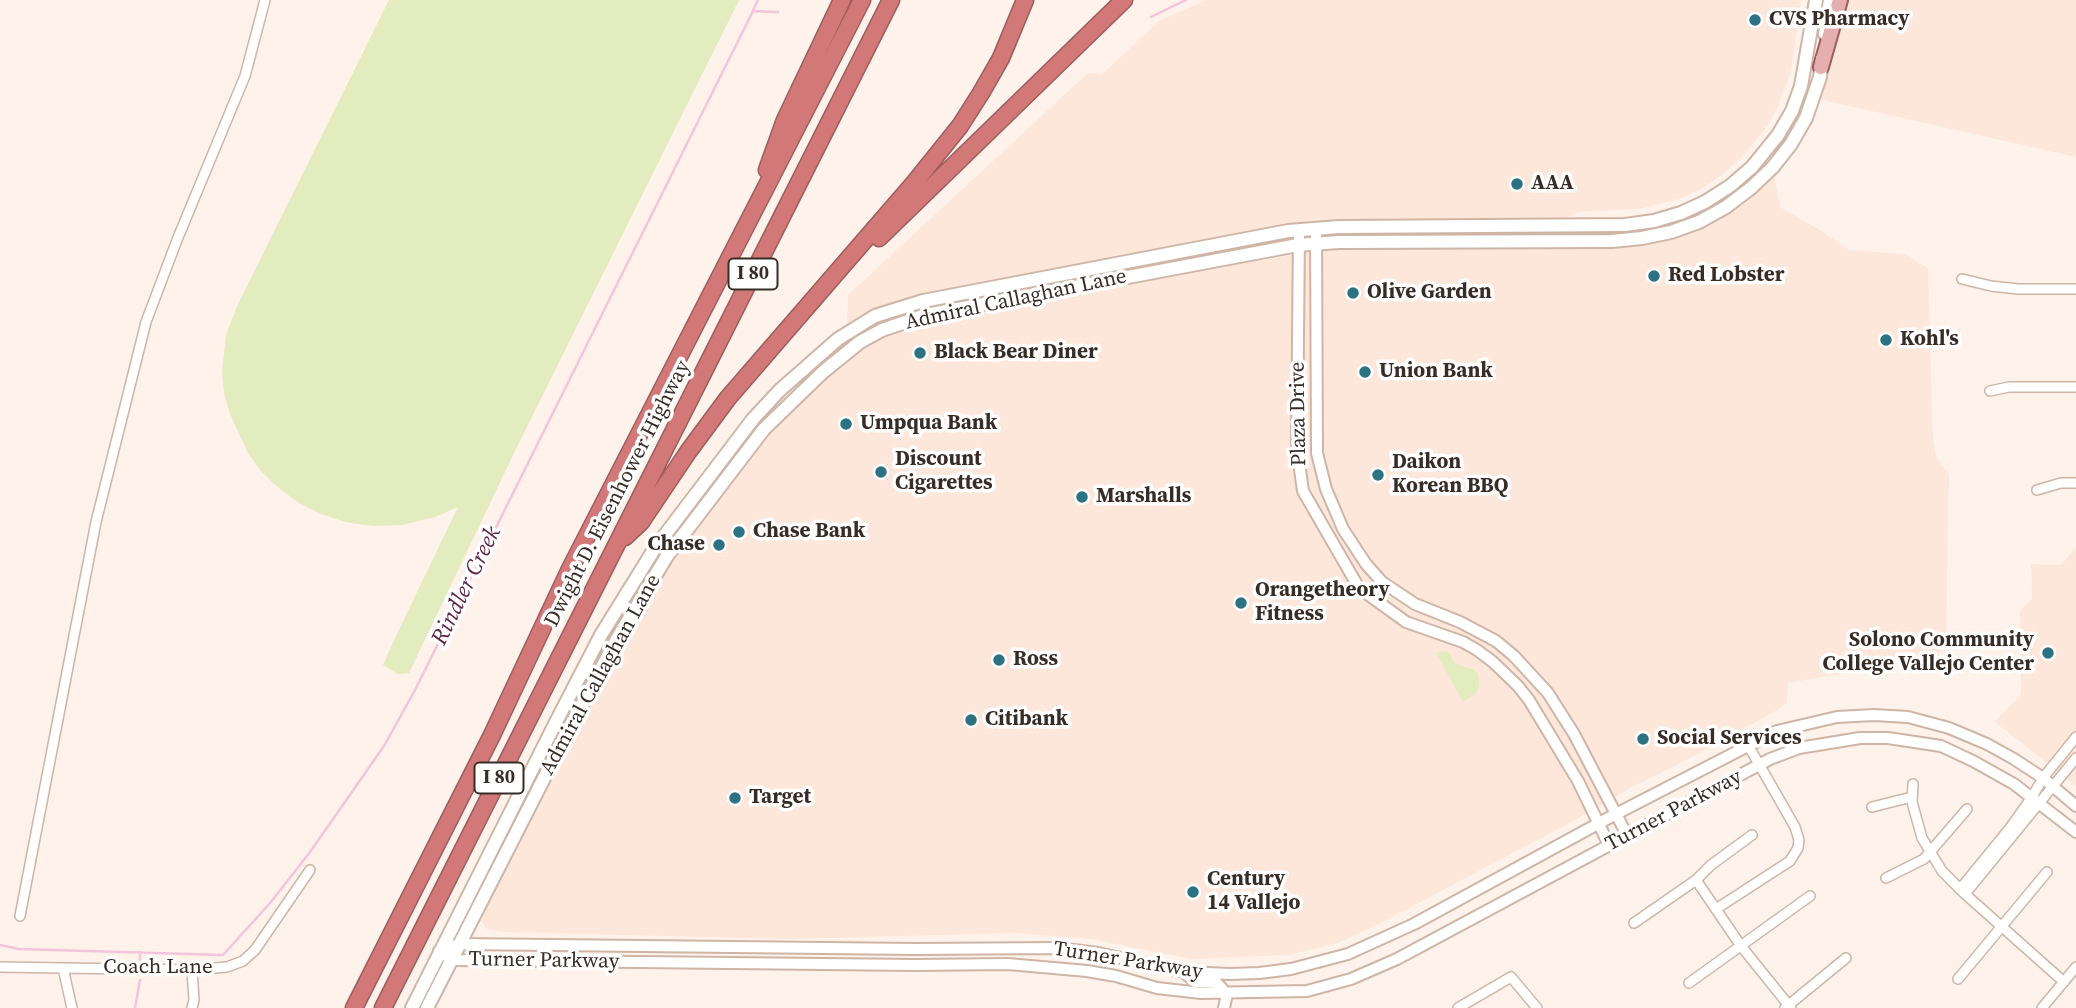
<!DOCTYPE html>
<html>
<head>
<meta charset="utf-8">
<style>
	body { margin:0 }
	canvas { display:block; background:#fef2eb }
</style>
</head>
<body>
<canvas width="2076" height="1008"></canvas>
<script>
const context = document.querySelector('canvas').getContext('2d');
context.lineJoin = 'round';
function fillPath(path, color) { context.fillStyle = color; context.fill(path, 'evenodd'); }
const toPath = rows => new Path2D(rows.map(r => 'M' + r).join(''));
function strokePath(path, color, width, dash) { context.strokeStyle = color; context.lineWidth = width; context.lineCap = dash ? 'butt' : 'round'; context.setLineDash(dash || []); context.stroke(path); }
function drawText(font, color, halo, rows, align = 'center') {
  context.font = font + ' "Source Serif 4",serif'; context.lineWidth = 7; context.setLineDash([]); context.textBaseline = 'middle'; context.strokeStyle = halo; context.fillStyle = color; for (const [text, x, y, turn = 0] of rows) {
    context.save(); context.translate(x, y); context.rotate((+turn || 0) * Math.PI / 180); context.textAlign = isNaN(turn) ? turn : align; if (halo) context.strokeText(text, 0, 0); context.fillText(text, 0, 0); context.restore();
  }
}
fillPath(toPath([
	[1206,0,1801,0,1791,71,1779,105,1766,128,1742,157,1722,175,1699,190,1676,200,1638,209,1578,212,1557,223,1306,226,909,302,847,330,848,295,1088,73,1102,74,1159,21],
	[1840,0,2076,0,2076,157,1814,98],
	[1774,176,1780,207,1820,230,1849,250,1904,254,1928,268,1933,438,1936,457,1949,474,1946,640,1938,657,1788,683,1787,703,1774,712,1675,766,1632,787,1566,825,1379,924,1338,943,1289,955,1191,959,1091,939,1015,933,791,939,502,932,487,929,482,922,484,909,573,733,623,640,672,560,768,433,826,376,863,347,884,335,927,321,1095,288,1316,251,1339,249,1612,248,1658,243,1688,234,1716,222,1744,204],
	[2076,547,2076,786,1995,722,2021,694,2020,611,2032,599,2031,564,2061,565]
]), '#fde7db');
fillPath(toPath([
	[389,0,739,0,514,453,409,673,398,674,383,665,395,638,458,507,435,517,402,525,373,526,345,522,321,514,299,503,276,486,261,471,248,453,230,414,224,393,222,372,226,335,238,304],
	[1446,651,1451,655,1454,663,1474,670,1478,674,1479,685,1476,694,1463,702,1436,653]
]), '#e2ecbf');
strokePath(toPath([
	[753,10,758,0],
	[1151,17,1186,0],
	[0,945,19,949,223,955,271,902,310,852,384,746,415,690,753,11,778,12],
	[140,965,140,952],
	[135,1008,140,980]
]), '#f4c4dc', 2.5);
const minor = toPath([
	[1962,279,1991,286,2018,289,2076,289],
	[1990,391,2009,387,2076,387],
	[2037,490,2061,483,2076,483],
	[1913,784,1912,802,1922,838,1942,871,1965,894,2064,982],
	[1872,807,1912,797],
	[1886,878,1924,859,1967,809],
	[1696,880,1741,946,1791,1008],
	[1960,889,2010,828,2032,797,2043,778,2076,737],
	[1965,894,2076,758],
	[1716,909,1790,861,1798,848,1799,840,1795,827,1748,745],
	[20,916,96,522,146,322,177,240,245,76,265,0],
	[1634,923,1696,880,1711,865,1752,835],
	[0,967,192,970,227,967,243,961,255,950,310,870],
	[63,968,72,1008],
	[192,970,194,1000,192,1008],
	[1958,979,2047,872],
	[1689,983,1810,896],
	[1458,1008,1511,977,1537,1008],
	[1785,1008,1846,958],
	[2042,1008,2076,967]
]);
const tertiary = toPath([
	[1316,228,1317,453,1326,489,1343,529,1366,564,1382,582,1415,604,1460,622,1496,641,1514,656,1548,693,1574,734,1627,835],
	[1299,230,1297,448,1303,491,1359,588,1406,622,1463,642,1477,650,1493,662,1518,686,1529,700,1578,781,1609,845],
	[439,951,460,944,915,949,1058,948,1098,953,1184,972,1230,974,1259,973,1291,969,1348,954,1414,924,1616,814,1777,731,1837,717,1874,715,1908,717,1949,728,1987,744,2014,759,2043,778,2076,806],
	[447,957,452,960,915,965,1008,964,1087,971,1116,976,1157,988,1201,993,1307,991,1351,979,1397,959,1770,759,1799,748,1860,738,1888,738,1941,746,1973,761,2014,784,2076,832],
	[1184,972,1195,982,1217,983,1227,994,1224,1008]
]);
const secondary = toPath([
	[1825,34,1830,0],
	[412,1008,555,724,601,635,655,548,753,419,780,390,838,339,875,316,923,301,1288,231,1339,227,1625,225,1654,221,1681,213,1705,202,1730,186,1752,167,1778,135,1792,111,1801,86,1816,0],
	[427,1008,568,731,618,637,667,556,764,429,823,372,860,342,882,330,926,315,1298,245,1339,242,1612,241,1642,238,1671,232,1699,222,1726,207,1751,188,1773,167,1791,144,1806,118,1820,77,1822,59]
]);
const primary = toPath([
	[1821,67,1840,0]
]);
const motorway = toPath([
	[767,170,785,120,842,0],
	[879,238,1124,0],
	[625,537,641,522,688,452,728,398,915,182,960,126,981,93,1001,58,1025,0],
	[354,1008,492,735,570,569,862,0],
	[383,1008,891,0]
]);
strokePath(minor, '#cfb5a5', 12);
strokePath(tertiary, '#cfb5a5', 14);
strokePath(secondary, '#cfb5a5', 16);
strokePath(primary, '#9c5d5c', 18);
strokePath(motorway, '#9c5d5c', 19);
strokePath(minor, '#fff', 9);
strokePath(tertiary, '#fff', 10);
strokePath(secondary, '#fff', 12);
strokePath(primary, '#e5aeaf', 14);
strokePath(motorway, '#d37879', 16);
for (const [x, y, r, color] of [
	[1755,20,7,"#2d7282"],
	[1517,184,7,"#2d7282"],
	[1654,276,7,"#2d7282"],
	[1353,293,7,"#2d7282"],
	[1886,340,7,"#2d7282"],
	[920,353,7,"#2d7282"],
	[1365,372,7,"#2d7282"],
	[846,424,7,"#2d7282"],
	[881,472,7,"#2d7282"],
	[1378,475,7,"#2d7282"],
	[1082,497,7,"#2d7282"],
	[739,532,7,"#2d7282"],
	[719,545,7,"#2d7282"],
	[1241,603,7,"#2d7282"],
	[2048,653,7,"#2d7282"],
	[999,660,7,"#2d7282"],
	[971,720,7,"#2d7282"],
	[1643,739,7,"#2d7282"],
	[735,798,7,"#2d7282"],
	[1193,892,7,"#2d7282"]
]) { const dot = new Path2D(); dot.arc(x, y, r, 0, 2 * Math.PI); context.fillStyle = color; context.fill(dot); strokePath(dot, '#fff', 2.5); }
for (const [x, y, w] of [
	[753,274,49],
	[499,778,49]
]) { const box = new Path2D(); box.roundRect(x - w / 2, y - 15.5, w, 31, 5); context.fillStyle = '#fff'; context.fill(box); strokePath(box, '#372c26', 2); }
drawText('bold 19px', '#372c26', null, [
	["I 80",753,274],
	["I 80",499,778]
]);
drawText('bold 21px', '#372c26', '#fff', [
	["CVS Pharmacy",1769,20],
	["AAA",1531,184],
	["Red Lobster",1668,276],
	["Olive Garden",1367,293],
	["Kohl's",1900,340],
	["Black Bear Diner",934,353],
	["Union Bank",1379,372],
	["Umpqua Bank",860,424],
	["Discount",895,460],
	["Cigarettes",895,484],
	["Daikon",1392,463],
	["Korean BBQ",1392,487],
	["Marshalls",1096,497],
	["Chase Bank",753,532],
	["Chase",705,545,"right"],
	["Orangetheory",1255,591],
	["Fitness",1255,615],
	["Solono Community",2034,641,"right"],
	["College Vallejo Center",2034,665,"right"],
	["Ross",1013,660],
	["Citibank",985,720],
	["Social Services",1657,739],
	["Target",749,798],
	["Century",1207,880],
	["14 Vallejo",1207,904]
], 'left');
drawText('21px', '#372c26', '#fff', [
	["Admiral Callaghan Lane",1016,300,-12],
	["Plaza Drive",1299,414,-91],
	["Dwight D. Eisenhower Highway",618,494,-63],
	["Admiral Callaghan Lane",601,675,-61],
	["Turner Parkway",1674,811,-28],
	["Turner Parkway",544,961,1],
	["Turner Parkway",1128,961,9],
	["Coach Lane",158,968]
]);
drawText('italic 23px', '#5f2647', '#fff', [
	["Rindler Creek",467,586,-64]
]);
</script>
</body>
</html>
